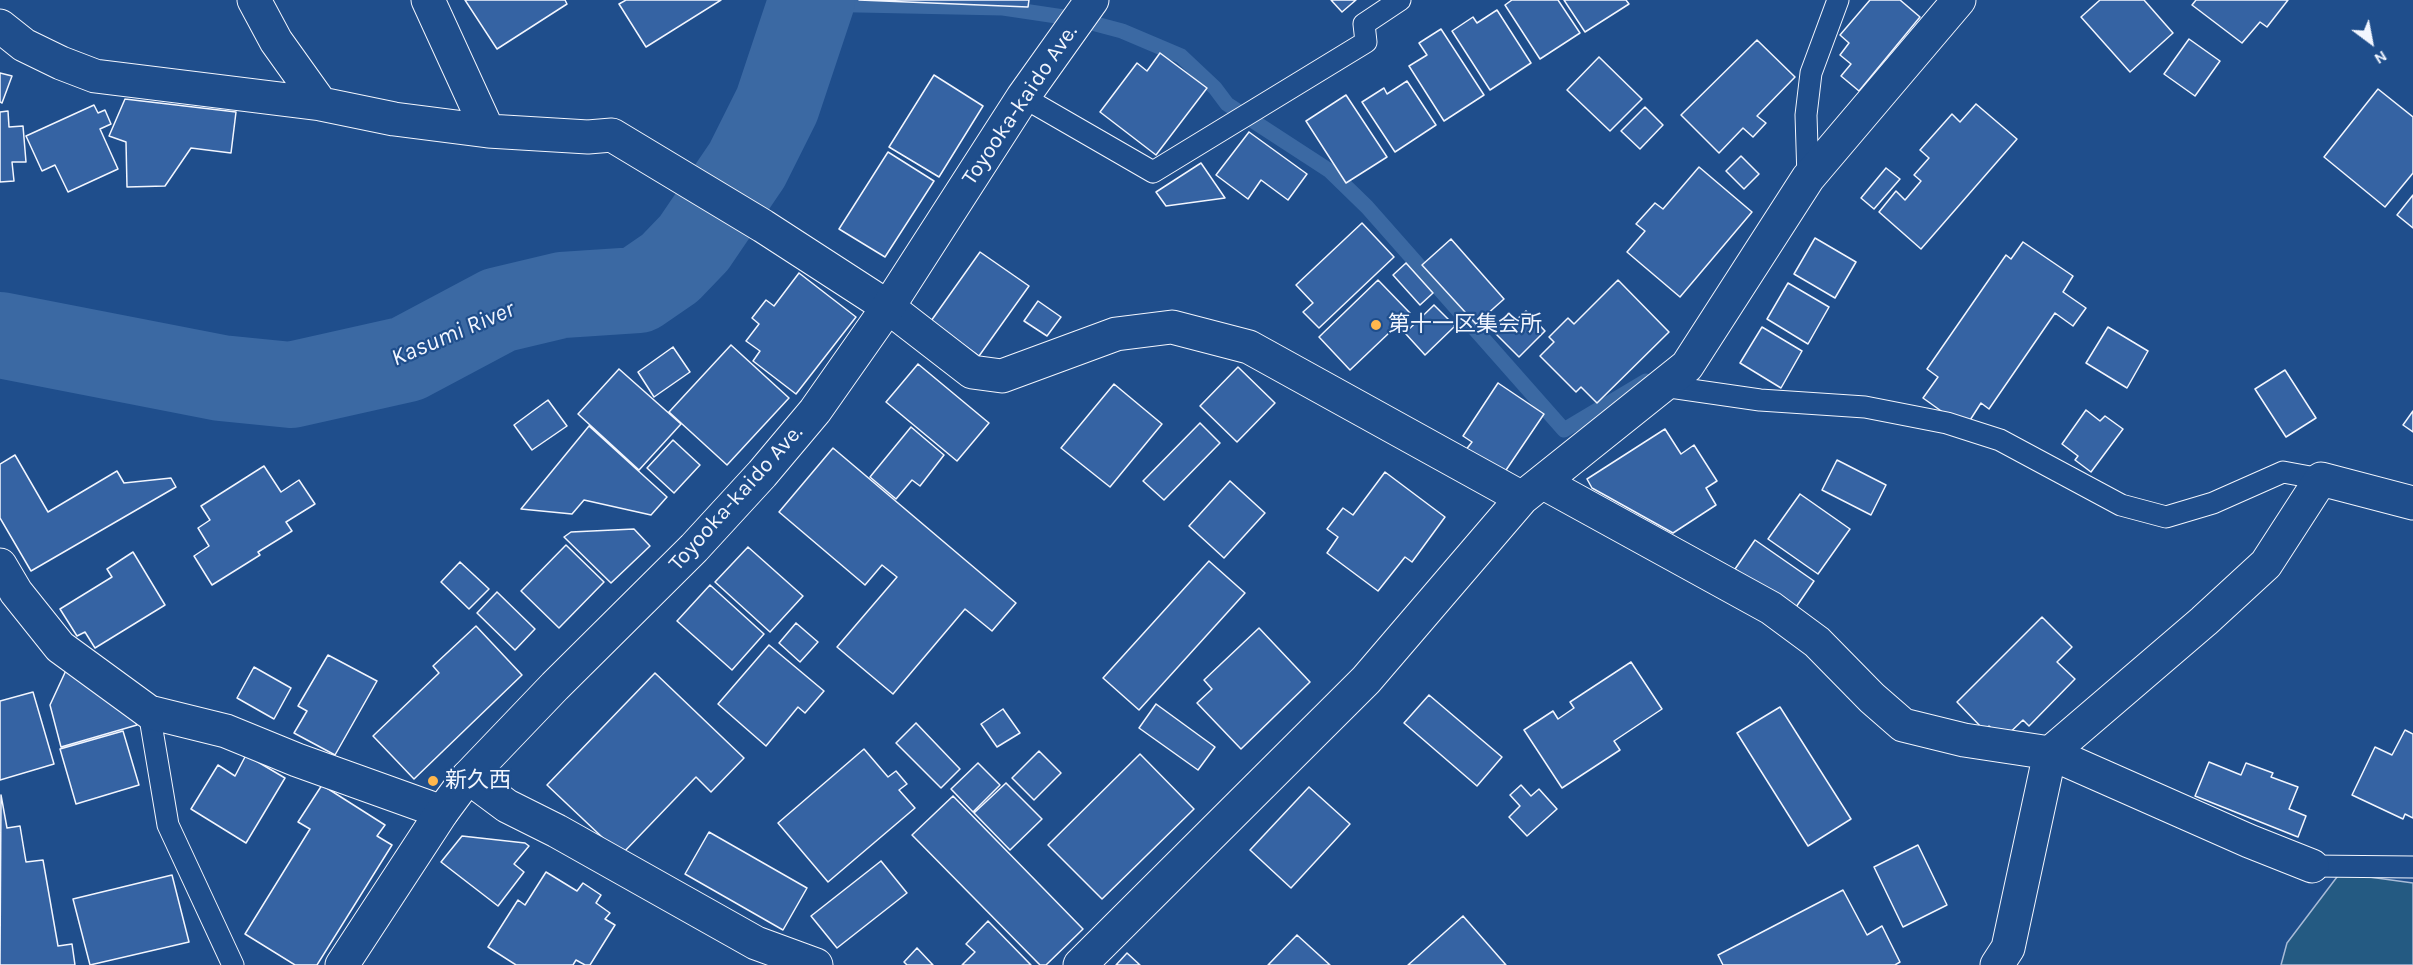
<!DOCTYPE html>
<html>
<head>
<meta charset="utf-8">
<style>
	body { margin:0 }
	#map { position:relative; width:2413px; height:965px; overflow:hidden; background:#1f4e8c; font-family:Karla,sans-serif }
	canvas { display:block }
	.north { position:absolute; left:2341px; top:12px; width:60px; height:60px; -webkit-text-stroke:4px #1f4e8c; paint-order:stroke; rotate:148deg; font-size:16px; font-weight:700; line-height:24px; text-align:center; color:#f2f6ff }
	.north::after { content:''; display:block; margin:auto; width:21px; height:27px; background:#f2f6ff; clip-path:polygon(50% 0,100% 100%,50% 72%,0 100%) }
</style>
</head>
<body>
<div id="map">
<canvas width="2413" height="965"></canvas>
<div class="north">N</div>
</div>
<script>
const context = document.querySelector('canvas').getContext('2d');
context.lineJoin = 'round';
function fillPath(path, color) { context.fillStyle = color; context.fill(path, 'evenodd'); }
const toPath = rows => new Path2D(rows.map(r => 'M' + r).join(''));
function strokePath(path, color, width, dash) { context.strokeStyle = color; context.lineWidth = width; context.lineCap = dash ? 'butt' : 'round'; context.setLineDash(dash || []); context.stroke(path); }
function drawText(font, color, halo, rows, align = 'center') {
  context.font = font + ' Karla,"Noto Sans JP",sans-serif'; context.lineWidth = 4.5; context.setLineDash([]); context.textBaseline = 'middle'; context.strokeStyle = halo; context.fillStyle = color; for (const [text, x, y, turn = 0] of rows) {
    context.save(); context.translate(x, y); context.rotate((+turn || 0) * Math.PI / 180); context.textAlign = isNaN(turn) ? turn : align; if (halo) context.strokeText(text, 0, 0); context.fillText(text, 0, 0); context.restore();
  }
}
const green = toPath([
	[2340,873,2413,883,2413,965,2281,965,2287,943,2340,873]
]);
fillPath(green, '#245a82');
strokePath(green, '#a8bbd7', 1.5);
strokePath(toPath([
	[811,4,1003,8,1077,19,1122,31,1181,56,1215,88,1227,104,1330,171,1367,207,1564,430,1646,381]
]), '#3b69a3', 15);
strokePath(toPath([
	[0,335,221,378,291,385,407,359,499,310,562,295,638,290,670,268,694,243,747,165,777,105,812,0]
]), '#3b69a3', 86);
const building = toPath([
	[465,0,565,0,567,4,497,49,465,0],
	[626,0,721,0,646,47,619,4,626,0],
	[859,0,1029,0,1028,7,859,0],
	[1331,0,1356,0,1342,12,1331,0],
	[1512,0,1558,0,1580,33,1540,59,1505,5,1512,0],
	[1564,0,1626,0,1629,4,1585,32,1564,0],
	[1870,0,1900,0,1920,17,1859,91,1841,76,1851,64,1840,55,1849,43,1840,35,1870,0],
	[2100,0,2144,0,2173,33,2130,72,2081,17,2100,0],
	[2196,0,2288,0,2267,27,2260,22,2242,43,2192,5,2196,0],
	[1497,10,1531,63,1490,90,1452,31,1473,17,1477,23,1497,10],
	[1441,29,1484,95,1444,121,1409,66,1427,55,1419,43,1441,29],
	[2189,39,2220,61,2195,96,2164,74,2189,39],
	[1757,40,1795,77,1757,116,1766,123,1753,137,1743,128,1719,153,1681,115,1757,40],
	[1160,53,1207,88,1156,155,1100,112,1137,63,1147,71,1160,53],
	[1599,57,1642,99,1610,131,1567,90,1599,57],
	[0,73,12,76,2,103,0,102,0,73],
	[934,75,983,106,939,177,889,147,934,75],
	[1407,81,1436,125,1395,152,1362,102,1384,88,1387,94,1407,81],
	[2378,89,2413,117,2413,173,2385,207,2324,157,2378,89],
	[1346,95,1387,157,1346,183,1306,121,1346,95],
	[125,99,236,112,231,153,191,148,165,186,127,187,126,142,109,136,125,99],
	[1976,104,2017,139,1921,249,1879,212,1896,191,1905,200,1921,181,1914,175,1929,158,1920,150,1952,114,1960,122,1976,104],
	[94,105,98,113,105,110,111,124,100,129,118,169,68,192,55,165,42,171,26,136,94,105],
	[1645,107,1663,125,1640,149,1621,131,1645,107],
	[8,111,9,127,23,126,26,162,12,162,14,181,0,182,0,112,8,111],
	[1249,132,1307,174,1288,200,1261,180,1248,199,1216,175,1249,132],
	[888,152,934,181,885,257,839,229,888,152],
	[1741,156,1759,174,1744,189,1726,171,1741,156],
	[1201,163,1225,198,1166,206,1156,192,1201,163],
	[1699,167,1752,212,1680,297,1627,252,1645,231,1636,224,1655,203,1663,209,1699,167],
	[1886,168,1900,179,1874,209,1861,198,1886,168],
	[2413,195,2413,228,2397,215,2413,195],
	[1362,223,1394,257,1319,328,1303,312,1313,303,1296,285,1362,223],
	[1815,238,1856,262,1835,298,1794,274,1815,238],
	[1451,239,1504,299,1476,324,1422,265,1451,239],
	[2023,242,2073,276,2063,292,2086,308,2073,326,2055,313,1989,409,1981,403,1965,428,1923,398,1938,377,1927,369,2006,255,2011,259,2023,242],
	[980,252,1029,286,979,356,931,321,980,252],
	[1406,263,1433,293,1420,305,1393,275,1406,263],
	[799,273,856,317,796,394,753,361,760,351,746,341,759,324,752,318,766,300,774,306,799,273],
	[1378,280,1410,313,1350,370,1319,337,1378,280],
	[1618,280,1669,332,1597,403,1581,387,1576,392,1540,356,1554,342,1549,337,1568,318,1574,324,1618,280],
	[1788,283,1829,307,1808,344,1767,319,1788,283],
	[1038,301,1061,317,1047,336,1024,321,1038,301],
	[1434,305,1455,326,1425,355,1405,333,1434,305],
	[1526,311,1545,331,1519,357,1491,329,1507,313,1515,321,1526,311],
	[1762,327,1802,351,1781,388,1740,363,1762,327],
	[2108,327,2148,351,2127,388,2086,363,2108,327],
	[731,345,789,398,727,465,669,412,731,345],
	[673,347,690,372,654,397,638,372,673,347],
	[918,364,989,423,957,461,886,402,918,364],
	[1238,367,1275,403,1237,442,1200,406,1238,367],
	[619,369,681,424,639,470,578,414,619,369],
	[2285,370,2316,418,2286,437,2255,389,2285,370],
	[1498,383,1544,414,1502,476,1465,451,1472,442,1463,436,1498,383],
	[1114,384,1162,424,1110,487,1061,448,1114,384],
	[548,400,567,426,532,450,514,425,548,400],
	[2086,410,2100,421,2105,416,2123,429,2091,472,2075,460,2078,456,2062,444,2086,410],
	[2413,411,2413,432,2403,425,2413,411],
	[1200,423,1220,443,1164,500,1143,481,1200,423],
	[589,426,667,497,651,515,584,500,572,514,521,509,589,426],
	[911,427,944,455,920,486,912,480,896,499,870,477,911,427],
	[1665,429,1681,454,1694,445,1717,481,1706,488,1716,505,1673,533,1592,488,1587,479,1665,429],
	[673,440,700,465,674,493,647,468,673,440],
	[833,448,1016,603,992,631,965,609,893,694,837,647,897,577,882,565,865,585,779,512,833,448],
	[15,455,48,512,117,471,124,483,171,478,176,487,31,571,0,518,0,464,15,455],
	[1837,460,1886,485,1871,515,1822,490,1837,460],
	[264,466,281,492,299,480,315,504,286,522,292,531,258,552,260,555,212,585,194,556,209,546,198,528,210,520,201,506,264,466],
	[1385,472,1445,517,1412,562,1405,557,1378,591,1327,553,1338,537,1327,529,1343,508,1353,515,1385,472],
	[1230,481,1265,513,1224,558,1189,526,1230,481],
	[1800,494,1850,529,1818,574,1768,539,1800,494],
	[634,529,650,546,611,583,564,537,571,532,634,529],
	[1755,540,1814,581,1794,610,1735,569,1755,540],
	[566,545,604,582,559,628,521,591,566,545],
	[748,547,803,596,770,632,715,582,748,547],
	[133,552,165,605,95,648,85,632,77,636,60,609,112,577,107,569,133,552],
	[1209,561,1245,593,1139,710,1103,678,1209,561],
	[460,562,489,589,469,609,441,582,460,562],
	[710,585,764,634,732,670,677,621,710,585],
	[497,592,535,629,515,650,477,613,497,592],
	[2042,617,2072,647,2057,662,2075,679,2029,726,2023,720,2003,739,1989,726,1985,731,1957,702,2042,617],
	[796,623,818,642,800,662,779,643,796,623],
	[476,626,522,675,414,779,373,736,439,673,433,666,476,626],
	[1259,628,1310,682,1241,749,1197,703,1212,689,1204,680,1259,628],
	[769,645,824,691,805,713,798,707,766,746,718,704,769,645],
	[328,655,377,681,335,755,294,733,307,711,298,706,328,655],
	[1631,662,1662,709,1614,741,1620,750,1562,788,1524,730,1553,711,1558,719,1574,708,1570,702,1631,662],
	[68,666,128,708,137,725,61,747,50,705,68,666],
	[254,667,291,688,274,719,237,698,254,667],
	[655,673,744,758,711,792,696,777,621,855,547,785,655,673],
	[33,692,54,764,0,780,0,701,33,692],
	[1429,695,1502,757,1477,786,1404,723,1429,695],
	[1156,704,1215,747,1198,770,1139,728,1156,704],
	[1780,707,1851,819,1808,846,1737,733,1780,707],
	[1003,709,1020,733,997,747,981,724,1003,709],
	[916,723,960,769,941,788,896,743,916,723],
	[2405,730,2413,734,2413,818,2405,814,2403,819,2352,795,2375,747,2392,755,2405,730],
	[123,731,139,785,76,804,60,749,123,731],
	[864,749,888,777,896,771,907,784,899,790,915,808,828,882,778,823,864,749],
	[1039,751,1061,773,1034,800,1012,778,1039,751],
	[1140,754,1194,809,1102,899,1048,845,1140,754],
	[246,755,285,778,246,843,191,809,218,765,235,776,246,755],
	[2209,762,2241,775,2246,763,2273,773,2271,777,2298,787,2289,809,2306,816,2298,837,2195,796,2209,762],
	[978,763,1000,785,973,812,951,789,978,763],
	[1006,783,1042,819,1010,850,974,813,1006,783],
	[322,785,385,825,377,836,392,845,317,965,295,965,245,934,310,829,298,822,322,785],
	[1521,785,1531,796,1539,789,1557,809,1527,836,1509,817,1520,806,1510,795,1521,785],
	[1309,787,1350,824,1291,888,1250,850,1309,787],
	[1,795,7,828,20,826,26,862,43,860,58,946,72,944,75,965,0,965,1,795],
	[953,796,1083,929,1046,965,1040,965,912,835,953,796],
	[709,832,807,888,783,930,685,874,709,832],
	[462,836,525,843,529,846,514,864,524,872,498,906,441,862,462,836],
	[1918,845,1947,905,1903,927,1874,867,1918,845],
	[881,861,907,893,837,948,811,916,881,861],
	[546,872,577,891,583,883,601,895,596,903,610,913,605,919,615,925,590,965,585,965,576,960,573,965,516,965,488,947,518,900,525,905,546,872],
	[172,875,189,942,90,965,73,899,172,875],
	[1843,890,1867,935,1882,926,1900,962,1895,965,1723,965,1718,955,1843,890],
	[1463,916,1506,965,1408,965,1463,916],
	[988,921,1031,965,962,965,975,952,966,944,988,921],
	[1297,935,1330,965,1268,965,1297,935],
	[917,948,933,965,907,965,904,962,917,948],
	[1127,953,1140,965,1116,965,1127,953]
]);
fillPath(building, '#3563a3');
strokePath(building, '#f2f6ff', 1.5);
const service = toPath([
	[1023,97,1153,172,1366,42,1364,24,1400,0],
	[1808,178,1806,115,1811,73,1838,0],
	[1663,386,1760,400,1865,407,1947,423,2000,440,2121,505,2166,517,2213,503,2283,472,2321,479],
	[149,712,168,825,233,965],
	[2312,866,2413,867]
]);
const minor = toPath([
	[254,0,276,41,321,104,394,119,488,131,588,137,612,135,763,226,888,307,972,372,1002,376,1116,334,1172,327,1249,347,1522,498],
	[428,0,488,131],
	[0,26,24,45,61,63,95,76,321,104],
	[1542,482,1771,608,1817,642,1872,698,1903,725,1964,740,2050,753,2249,841,2312,866],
	[0,565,16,592,60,647,149,712,226,731,297,760,442,812],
	[468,777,507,806,557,831,756,943,816,965],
	[1080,965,1366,680,1522,498,1687,366,1808,178,1959,0],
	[1997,965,2008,948,2050,753,2204,621,2266,564,2321,479,2413,503]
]);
const primary = toPath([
	[342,965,442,812,468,777,555,686,694,548,762,474,815,411,888,307,1023,97,1092,0]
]);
strokePath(service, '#f2f6ff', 23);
strokePath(minor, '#f2f6ff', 35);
strokePath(primary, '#f2f6ff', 35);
strokePath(service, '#1f4e8c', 21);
strokePath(minor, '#1f4e8c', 33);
strokePath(primary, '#1f4e8c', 33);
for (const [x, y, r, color] of [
	[1376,325,6,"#ffb74d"],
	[433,781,6,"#ffb74d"]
]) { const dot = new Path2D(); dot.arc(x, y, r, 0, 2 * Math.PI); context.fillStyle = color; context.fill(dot); strokePath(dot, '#1f4e8c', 2); }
drawText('22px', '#f2f6ff', '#1f4e8c', [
	["Toyooka-kaido Ave.",1020,105,-56],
	["Toyooka-kaido Ave.",736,498,-48]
]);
drawText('22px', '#f2f6ff', '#1f4e8c', [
	["第十一区集会所",1388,325],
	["新久西",445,781]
], 'left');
drawText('italic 24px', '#f2f6ff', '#1f4e8c', [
	["Kasumi River",453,334,-23]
]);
</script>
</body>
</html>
